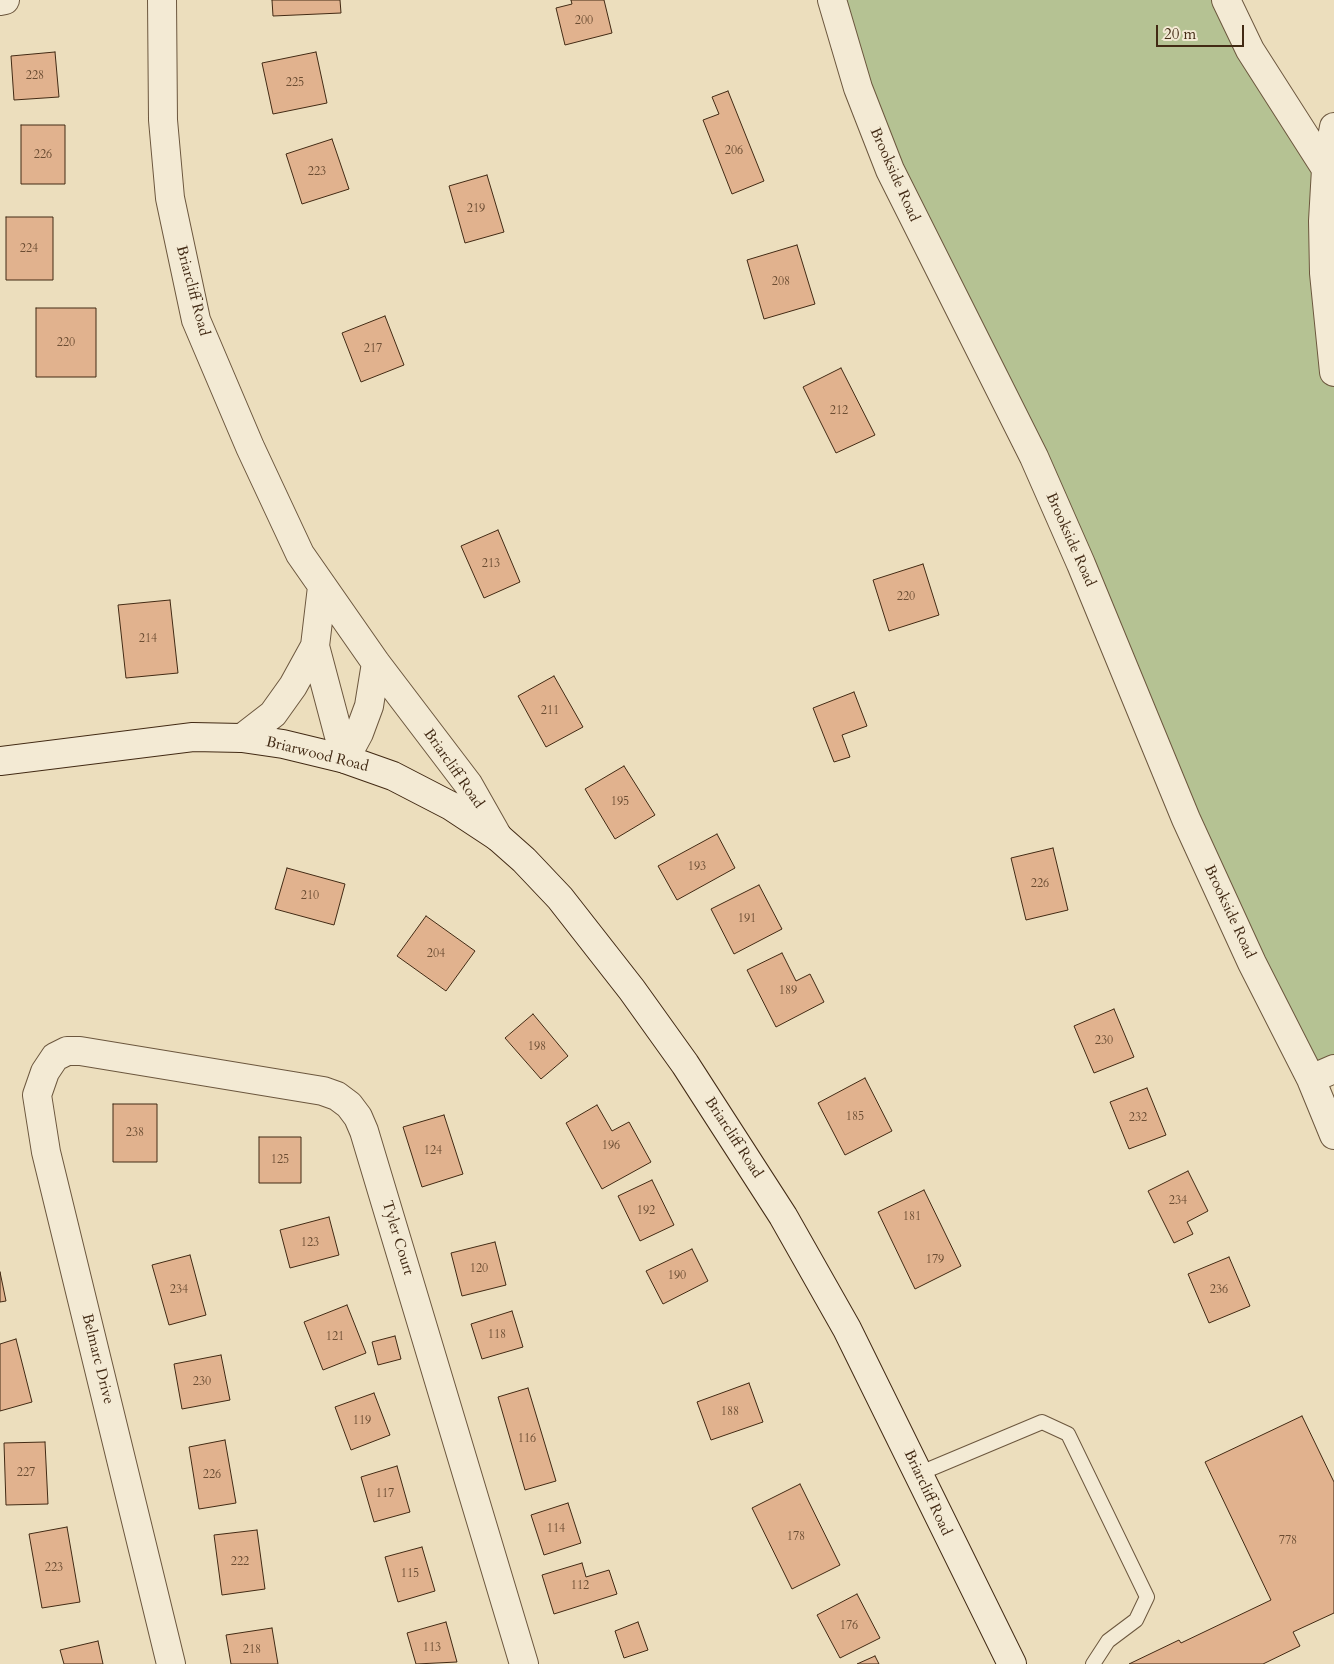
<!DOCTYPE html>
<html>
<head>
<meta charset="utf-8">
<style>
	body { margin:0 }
	#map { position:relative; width:1334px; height:1664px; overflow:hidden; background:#ecdebd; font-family:Cardo,serif }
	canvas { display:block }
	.scale { position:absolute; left:1156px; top:25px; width:88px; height:22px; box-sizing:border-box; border:2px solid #422a14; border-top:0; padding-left:6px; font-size:15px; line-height:18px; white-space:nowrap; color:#422a14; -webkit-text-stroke:4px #f3ead4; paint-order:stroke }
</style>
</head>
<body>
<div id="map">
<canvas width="1334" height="1664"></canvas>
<div class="scale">20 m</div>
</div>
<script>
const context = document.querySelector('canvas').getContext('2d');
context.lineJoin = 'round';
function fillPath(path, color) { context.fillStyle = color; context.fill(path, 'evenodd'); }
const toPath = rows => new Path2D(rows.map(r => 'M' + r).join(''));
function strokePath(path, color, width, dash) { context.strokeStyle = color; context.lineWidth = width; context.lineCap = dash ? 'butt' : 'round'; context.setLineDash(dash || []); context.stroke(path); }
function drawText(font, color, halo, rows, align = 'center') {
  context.font = font + ' Cardo,serif'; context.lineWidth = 4; context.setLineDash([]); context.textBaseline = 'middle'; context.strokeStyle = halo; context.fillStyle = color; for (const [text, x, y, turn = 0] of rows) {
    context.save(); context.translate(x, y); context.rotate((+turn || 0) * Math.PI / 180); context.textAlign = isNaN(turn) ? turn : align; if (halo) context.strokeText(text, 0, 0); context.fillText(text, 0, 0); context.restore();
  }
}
fillPath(toPath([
	[834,0,1240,0,1326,169,1334,265,1334,1069,1311,1079,890,170]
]), '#b5c293');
const building = toPath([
	[272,0,340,0,341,13,273,16,272,0],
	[571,0,604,0,612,33,565,45,556,8,572,4,571,0],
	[55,52,59,97,14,100,11,56,55,52],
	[316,52,327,103,273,114,262,63,316,52],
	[728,91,764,181,732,194,703,120,719,114,712,97,728,91],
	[21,125,65,125,65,184,21,184,21,125],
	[332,139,349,189,302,204,286,154,332,139],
	[487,175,504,232,465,243,449,186,487,175],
	[6,217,53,217,53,280,6,280,6,217],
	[797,245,815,304,764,319,747,260,797,245],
	[36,308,96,308,96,377,36,377,36,308],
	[385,316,404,365,361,382,342,333,385,316],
	[841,368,875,435,836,453,803,387,841,368],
	[498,530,520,582,484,598,461,546,498,530],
	[923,564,939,615,889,631,873,580,923,564],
	[170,600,178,673,126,678,118,605,170,600],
	[554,676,583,727,546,747,518,696,554,676],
	[854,692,867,726,842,735,850,757,834,762,813,708,854,692],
	[624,766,655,815,615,839,585,789,624,766],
	[717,834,735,868,677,900,658,866,717,834],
	[1053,848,1068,910,1026,920,1011,858,1053,848],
	[287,868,345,884,334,925,275,909,287,868],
	[759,885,782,929,734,954,711,909,759,885],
	[426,916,475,951,446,991,397,956,426,916],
	[782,953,796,981,810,974,824,1002,776,1027,747,970,782,953],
	[1114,1009,1134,1057,1094,1073,1074,1026,1114,1009],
	[533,1014,568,1056,541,1079,505,1038,533,1014],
	[865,1078,892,1131,845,1155,818,1103,865,1078],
	[1147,1088,1166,1135,1129,1149,1110,1102,1147,1088],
	[113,1104,157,1104,157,1162,113,1162,113,1104],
	[597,1105,612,1131,629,1122,651,1162,602,1189,566,1123,597,1105],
	[444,1115,463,1174,422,1187,403,1127,444,1115],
	[259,1137,301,1137,301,1183,259,1183,259,1137],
	[1188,1171,1208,1211,1187,1222,1193,1234,1174,1243,1148,1191,1188,1171],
	[652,1180,674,1225,640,1241,618,1196,652,1180],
	[924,1190,961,1266,915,1289,878,1212,924,1190],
	[329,1217,339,1255,290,1268,280,1230,329,1217],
	[495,1242,506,1285,462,1296,451,1253,495,1242],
	[692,1249,708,1281,663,1304,646,1271,692,1249],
	[190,1255,206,1315,169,1325,152,1265,190,1255],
	[1229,1257,1250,1306,1209,1323,1188,1274,1229,1257],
	[0,1272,6,1301,0,1302,0,1272],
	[347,1305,366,1353,323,1370,304,1322,347,1305],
	[512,1311,523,1347,482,1359,471,1324,512,1311],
	[395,1336,401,1359,378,1365,372,1342,395,1336],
	[16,1339,32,1402,0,1411,0,1344,16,1339],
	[221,1355,230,1400,182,1409,174,1364,221,1355],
	[749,1383,763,1422,711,1440,697,1402,749,1383],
	[528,1388,556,1481,525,1490,498,1397,528,1388],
	[374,1393,390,1435,351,1450,335,1407,374,1393],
	[1302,1416,1334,1482,1334,1613,1293,1632,1300,1646,1263,1664,1129,1664,1179,1640,1181,1643,1271,1600,1205,1462,1302,1416],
	[225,1440,236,1503,199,1509,189,1447,225,1440],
	[45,1442,48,1504,6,1505,4,1443,45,1442],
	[397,1466,410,1512,374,1522,361,1477,397,1466],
	[800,1484,840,1565,792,1589,752,1508,800,1484],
	[568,1503,581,1543,544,1555,531,1515,568,1503],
	[67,1527,80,1602,42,1608,29,1534,67,1527],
	[257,1530,265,1589,222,1595,214,1535,257,1530],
	[422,1547,435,1591,398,1602,385,1557,422,1547],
	[582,1563,586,1577,609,1570,617,1594,554,1614,542,1575,582,1563],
	[857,1594,880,1638,840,1658,817,1615,857,1594],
	[446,1622,457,1662,416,1664,407,1633,446,1622],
	[638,1622,648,1650,624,1658,615,1631,638,1622],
	[272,1628,278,1664,231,1664,226,1635,272,1628],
	[98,1641,103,1664,64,1664,60,1650,98,1641],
	[875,1656,879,1664,857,1664,875,1656]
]);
fillPath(building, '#e1b28e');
strokePath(building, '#422a14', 1);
const lane = toPath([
	[918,1474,1042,1422,1068,1434,1147,1597,1136,1620,1108,1641,1093,1664]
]);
const street = toPath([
	[162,0,163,120,170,198,196,320,250,447,300,554,376,663,468,784,498,837],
	[832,0,858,88,890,170,1034,457,1081,564,1186,819,1252,963,1311,1079,1334,1135],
	[1226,0,1250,50,1326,169,1323,221,1324,273,1334,372],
	[0,1,5,0],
	[1326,169,1334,127],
	[322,587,315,646,345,759],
	[242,738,273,714,293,686,315,646],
	[345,759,359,733,369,706,376,663],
	[1311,1079,1334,1069],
	[171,1664,46,1152,37,1095,45,1072,55,1057,67,1051,80,1051,323,1091,337,1096,349,1105,358,1117,364,1131,524,1664]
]);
const secondary = toPath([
	[0,761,193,737,242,738,283,744,345,759,393,776,451,806,498,837,524,860,560,898,632,990,685,1064,783,1216,847,1329,1012,1664]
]);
strokePath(lane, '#6c573e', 16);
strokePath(street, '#6c573e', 30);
strokePath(secondary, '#422a14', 30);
strokePath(lane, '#f3ead4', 14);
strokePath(street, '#f3ead4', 28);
strokePath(secondary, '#f3ead4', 28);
drawText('12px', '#6a4c32', null, [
	["200",584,21],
	["228",35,76],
	["225",295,83],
	["206",734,151],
	["226",43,155],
	["223",317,172],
	["219",476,209],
	["224",29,249],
	["208",781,282],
	["220",66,343],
	["217",373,349],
	["212",839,411],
	["213",491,564],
	["220",906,597],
	["214",148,639],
	["211",550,711],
	["195",620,802],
	["193",697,867],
	["226",1040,884],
	["210",310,896],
	["191",747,919],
	["204",436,954],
	["189",788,991],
	["230",1104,1041],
	["198",537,1047],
	["185",855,1117],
	["232",1138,1118],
	["238",135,1133],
	["196",611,1146],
	["124",433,1151],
	["125",280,1160],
	["234",1178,1201],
	["192",646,1211],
	["181",912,1217],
	["123",310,1243],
	["179",935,1260],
	["120",479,1269],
	["190",677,1276],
	["234",179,1290],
	["236",1219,1290],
	["118",497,1335],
	["121",335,1337],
	["230",202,1382],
	["188",730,1412],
	["119",362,1421],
	["116",527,1439],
	["227",26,1473],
	["226",212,1475],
	["117",385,1494],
	["114",556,1529],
	["178",796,1537],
	["778",1288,1541],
	["222",240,1562],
	["223",54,1568],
	["115",410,1574],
	["112",580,1586],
	["176",849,1626],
	["113",432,1648],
	["218",252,1650]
]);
drawText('15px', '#422a14', '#f3ead4', [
	["Brookside Road",894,175,66],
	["Briarcliff Road",192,291,75],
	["Brookside Road",1070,540,66],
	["Briarwood Road",317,755,14],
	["Briarcliff Road",453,769,55],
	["Brookside Road",1229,912,65],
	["Briarcliff Road",733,1138,57],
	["Tyler Court",397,1238,73],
	["Belmarc Drive",97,1359,76],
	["Briarcliff Road",927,1493,65]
]);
</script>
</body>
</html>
